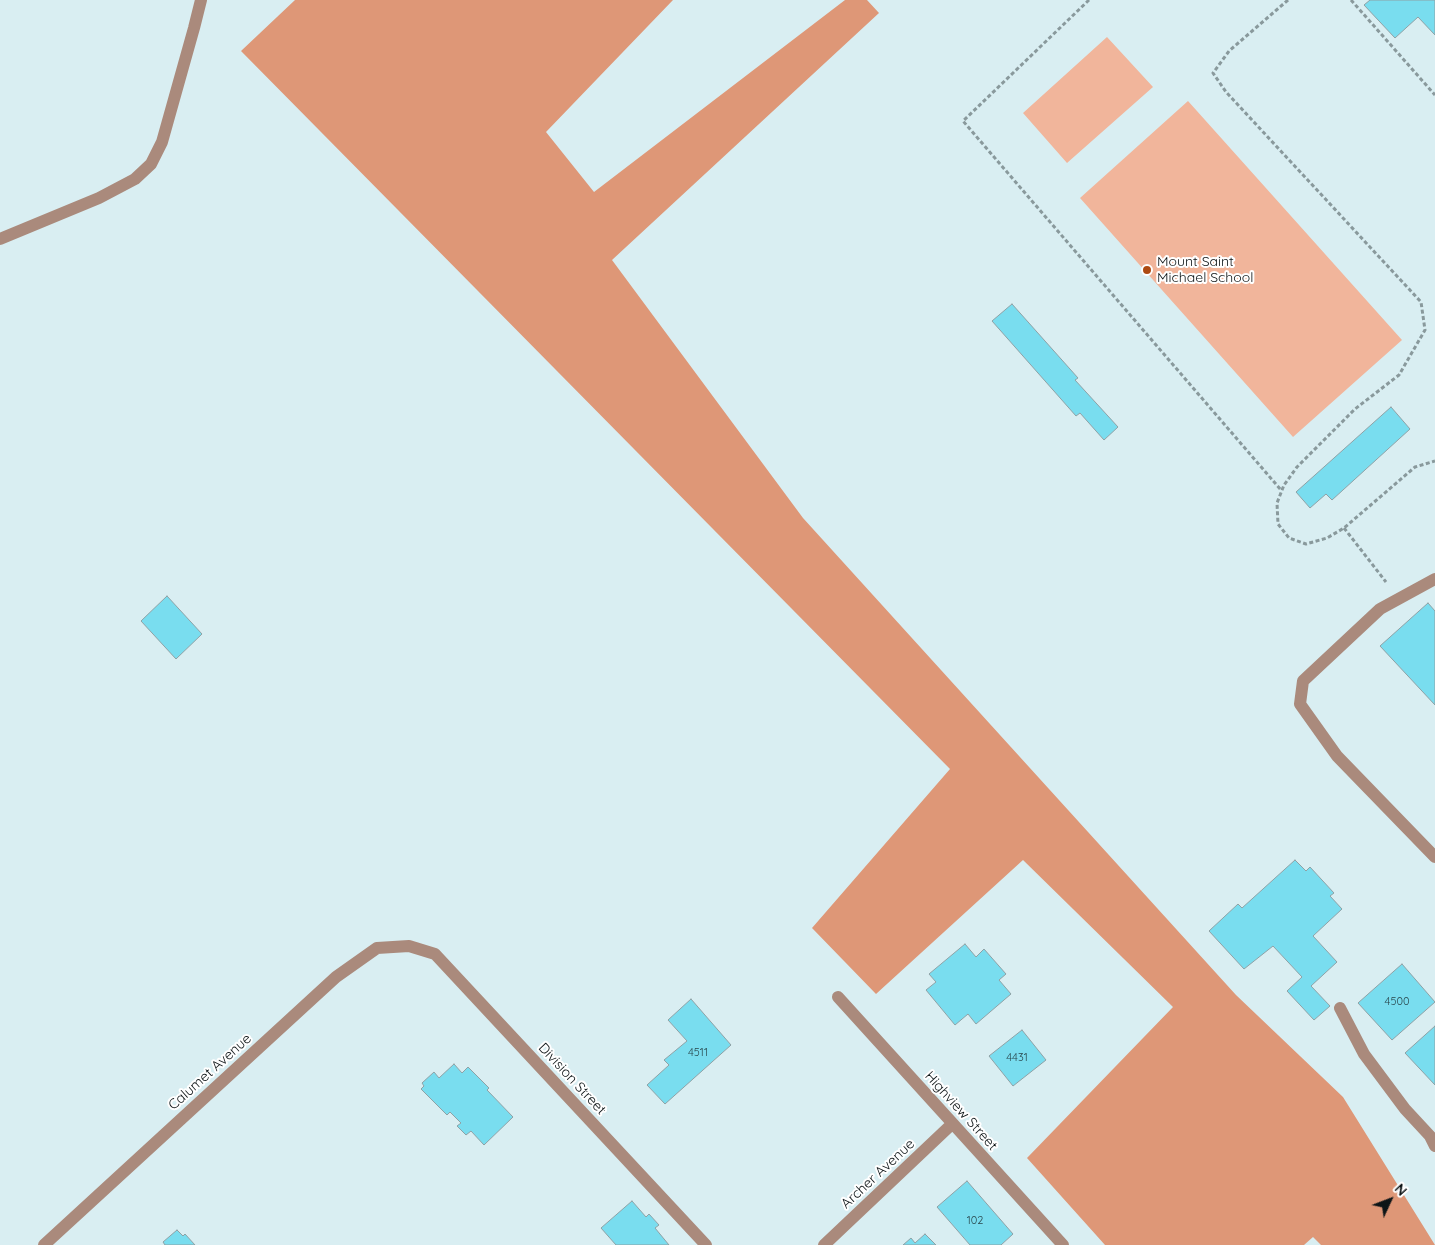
<!DOCTYPE html>
<html>
<head>
<meta charset="utf-8">
<style>
	body { margin:0 }
	#map { position:relative; width:1435px; height:1245px; overflow:hidden; background:#d9eef2; font-family:Quicksand,sans-serif }
	canvas { display:block }
	.north { position:absolute; left:1365px; top:1175px; width:50px; height:50px; -webkit-text-stroke:4px #fff; paint-order:stroke; rotate:47deg; font-size:14px; font-weight:700; line-height:20px; text-align:center; color:#0e1517 }
	.north::after { content:''; display:block; margin:auto; width:18px; height:22px; background:#0e1517; clip-path:polygon(50% 0,100% 100%,50% 72%,0 100%) }
</style>
</head>
<body>
<div id="map">
<canvas width="1435" height="1245"></canvas>
<div class="north">N</div>
</div>
<script>
const context = document.querySelector('canvas').getContext('2d');
context.lineJoin = 'round';
function fillPath(path, color) { context.fillStyle = color; context.fill(path, 'evenodd'); }
const toPath = rows => new Path2D(rows.map(r => 'M' + r).join(''));
function strokePath(path, color, width, dash) { context.strokeStyle = color; context.lineWidth = width; context.lineCap = dash ? 'butt' : 'round'; context.setLineDash(dash || []); context.stroke(path); }
function drawText(font, color, halo, rows, align = 'center') {
  context.font = font + ' Quicksand,sans-serif'; context.lineWidth = 4; context.setLineDash([]); context.textBaseline = 'middle'; context.strokeStyle = halo; context.fillStyle = color; for (const [text, x, y, turn = 0] of rows) {
    context.save(); context.translate(x, y); context.rotate((+turn || 0) * Math.PI / 180); context.textAlign = isNaN(turn) ? turn : align; if (halo) context.strokeText(text, 0, 0); context.fillText(text, 0, 0); context.restore();
  }
}
fillPath(toPath([
	[1107,37,1153,87,1067,163,1023,113],
	[1188,101,1402,340,1293,437,1080,198]
]), '#f1b59b');
fillPath(toPath([
	[295,0,673,0,546,132,594,192,845,0,867,0,879,13,612,260,803,518,1236,995,1343,1097,1435,1245,1321,1245,1313,1237,1304,1245,1105,1245,1027,1158,1173,1007,1023,860,876,994,812,928,950,769,241,51]
]), '#de9777');
const building = toPath([
	[1370,0,1435,0,1435,35,1418,17,1395,38,1364,5,1370,0],
	[1012,304,1078,378,1075,380,1118,427,1104,440,1080,413,1076,416,992,321,1012,304],
	[1391,407,1410,429,1332,500,1326,494,1310,508,1296,492,1391,407],
	[167,596,202,634,176,659,141,621,167,596],
	[1428,603,1435,611,1435,705,1380,646,1428,603],
	[1295,860,1306,871,1310,867,1334,893,1330,896,1342,909,1313,936,1337,962,1311,986,1330,1006,1314,1020,1287,991,1302,977,1273,946,1244,969,1209,931,1238,904,1242,908,1295,860],
	[965,944,976,957,984,949,1006,974,999,980,1011,994,976,1024,968,1014,955,1025,926,990,936,982,929,974,965,944],
	[1402,964,1435,1002,1392,1040,1358,1003,1402,964],
	[691,999,731,1045,665,1104,647,1085,669,1065,664,1060,687,1041,668,1020,691,999],
	[1435,1026,1435,1085,1405,1053,1435,1026],
	[1022,1030,1046,1060,1013,1086,989,1056,1022,1030],
	[454,1064,462,1073,468,1067,489,1088,487,1090,513,1117,484,1145,471,1131,466,1135,457,1126,461,1123,450,1112,447,1115,421,1089,424,1086,422,1083,434,1072,439,1078,454,1064],
	[967,1181,1013,1234,1001,1245,970,1245,937,1207,967,1181],
	[632,1201,646,1217,649,1214,659,1225,655,1228,669,1245,616,1245,601,1228,632,1201],
	[177,1230,183,1236,185,1234,195,1245,165,1245,163,1242,177,1230],
	[925,1234,936,1245,903,1245,911,1238,915,1243,925,1234]
]);
fillPath(building, '#79ddef');
strokePath(building, '#8ea1a5', 1);
strokePath(toPath([
	[1089,0,963,121,1281,490],
	[1288,0,1229,51,1213,73,1226,92,1421,302,1425,330,1399,375,1355,409,1297,467,1284,485,1277,503,1278,524,1289,538,1306,544,1327,538,1344,528,1415,467,1435,461],
	[1351,0,1435,95],
	[1344,528,1386,582]
]), '#89999c', 3, [4, 2.5]);
strokePath(toPath([
	[0,239,99,198,135,179,151,164,162,142,194,28,201,0],
	[1435,579,1380,609,1303,681,1300,704,1337,756,1435,857],
	[1340,1008,1364,1054,1405,1109,1430,1136,1435,1146]
]), '#aa8a7c', 12);
strokePath(toPath([
	[838,997,1063,1245],
	[44,1245,336,977,377,948,409,946,435,954,706,1245],
	[824,1245,952,1124]
]), '#aa8a7c', 12);
for (const [x, y, r, color] of [
	[1147,270,5,"#ad4a12"]
]) { const dot = new Path2D(); dot.arc(x, y, r, 0, 2 * Math.PI); context.fillStyle = color; context.fill(dot); strokePath(dot, '#fff', 2); }
drawText('11px', '#29474d', null, [
	["4500",1397,1002],
	["4511",698,1053],
	["4431",1017,1058],
	["102",975,1221]
]);
drawText('14px', '#0e1517', '#fff', [
	["Mount Saint",1157,262],
	["Michael School",1157,278]
], 'left');
drawText('14px', '#0e1517', '#fff', [
	["Calumet Avenue",210,1072,-42],
	["Division Street",572,1079,47],
	["Highview Street",961,1111,48],
	["Archer Avenue",878,1174,-43]
]);
</script>
</body>
</html>
